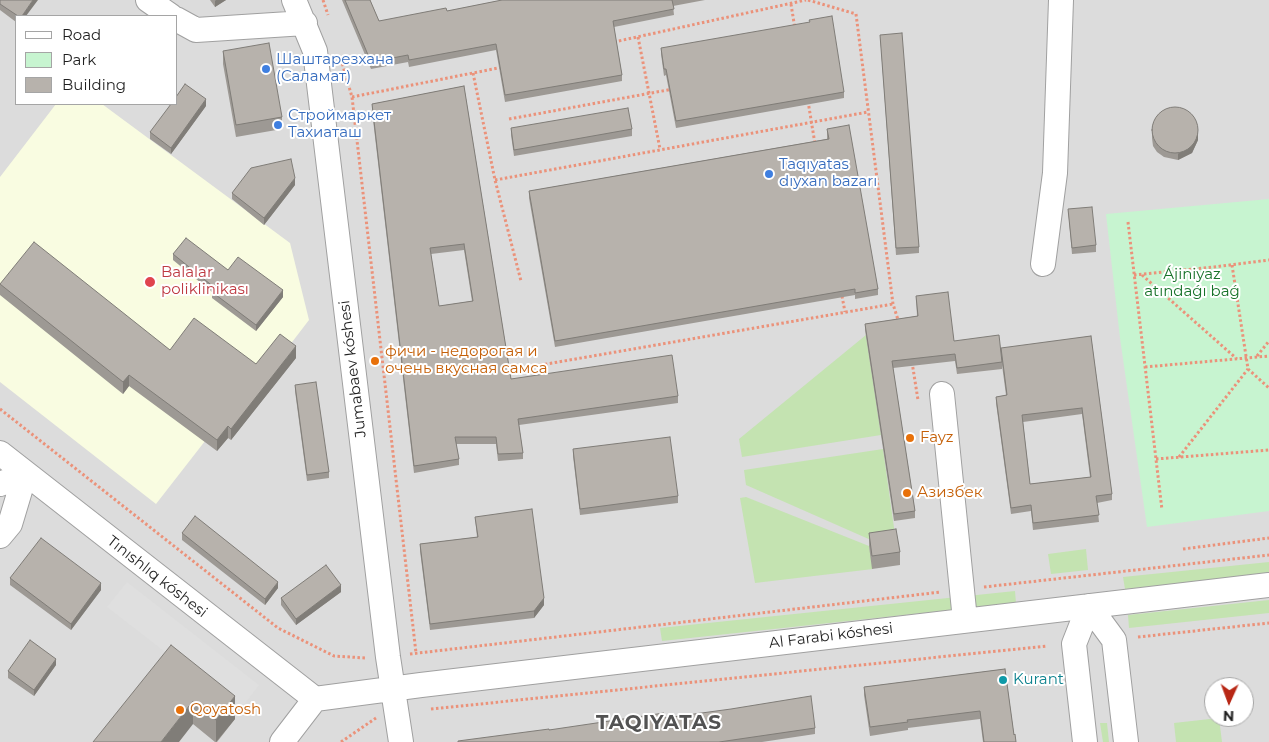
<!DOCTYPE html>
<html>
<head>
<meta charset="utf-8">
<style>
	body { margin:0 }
	#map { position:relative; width:1269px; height:742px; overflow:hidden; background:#eeece6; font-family:Montserrat,sans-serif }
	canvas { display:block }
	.legend { position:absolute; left:15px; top:15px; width:162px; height:90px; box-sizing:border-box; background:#fff; border:1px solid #a5a5a5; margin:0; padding:6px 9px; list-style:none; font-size:15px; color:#1f1f1f }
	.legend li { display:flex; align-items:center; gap:10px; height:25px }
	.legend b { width:25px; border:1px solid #a5a5a5 }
	.north { position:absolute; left:1204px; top:677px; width:50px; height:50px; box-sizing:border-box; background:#fff; border:1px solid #a5a5a5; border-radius:50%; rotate:182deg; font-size:14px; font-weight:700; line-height:20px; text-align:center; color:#1f1f1f }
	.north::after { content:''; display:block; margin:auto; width:18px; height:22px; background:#b82715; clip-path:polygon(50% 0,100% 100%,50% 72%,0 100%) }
</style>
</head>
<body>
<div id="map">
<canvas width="1269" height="742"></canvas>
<ul class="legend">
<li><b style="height:6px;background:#fff"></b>Road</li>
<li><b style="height:14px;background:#c7f4d0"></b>Park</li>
<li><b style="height:14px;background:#b7b2ac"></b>Building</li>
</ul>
<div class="north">N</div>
</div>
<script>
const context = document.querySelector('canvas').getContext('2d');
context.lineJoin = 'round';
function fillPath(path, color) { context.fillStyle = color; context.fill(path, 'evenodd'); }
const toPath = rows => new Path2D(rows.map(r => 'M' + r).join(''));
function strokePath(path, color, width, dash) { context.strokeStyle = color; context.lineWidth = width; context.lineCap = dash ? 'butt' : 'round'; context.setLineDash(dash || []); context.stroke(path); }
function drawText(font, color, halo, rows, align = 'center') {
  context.font = font + ' Montserrat,sans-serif'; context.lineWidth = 4; context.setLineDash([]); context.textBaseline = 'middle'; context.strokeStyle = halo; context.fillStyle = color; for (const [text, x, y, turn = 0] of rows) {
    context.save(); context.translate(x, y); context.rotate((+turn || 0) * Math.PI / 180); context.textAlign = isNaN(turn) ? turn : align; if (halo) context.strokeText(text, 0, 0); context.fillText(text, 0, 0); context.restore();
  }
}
fillPath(toPath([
	[0,0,1269,0,1269,742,0,742],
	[16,16,176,16,176,104,16,104],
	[1214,687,1244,687,1244,717,1214,717]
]), '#dcdcdc');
fillPath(toPath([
	[56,104,102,104,290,243,309,320,286,350,279,346,156,504,0,382,0,177]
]), '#f9fce1');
fillPath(toPath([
	[866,335,881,435,742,457,739,439],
	[883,449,896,542,880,544,746,485,744,470],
	[746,497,869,546,873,569,755,583,740,498],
	[1086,549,1088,570,1051,574,1048,554],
	[1269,562,1269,574,1125,589,1123,577],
	[1015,591,1016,603,662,641,660,628],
	[1269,600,1269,613,1129,628,1128,615],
	[1219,718,1222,742,1176,742,1174,723],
	[1100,723,1107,723,1109,742,1103,742]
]), '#c4e3b1');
fillPath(toPath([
	[1269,199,1269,511,1147,527,1120,338,1106,214]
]), '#c7f4d0');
fillPath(toPath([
	[127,582,259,685,240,710,107,607]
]), '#dfdfdf');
const minor = toPath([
	[148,0,171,16],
	[294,0,315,51,388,657,401,742],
	[176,19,196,30,305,23],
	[1043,264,1055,173,1061,0],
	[942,394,965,620],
	[0,453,315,699],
	[0,484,25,474],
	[0,536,10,524,25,474],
	[1089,606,1114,640,1126,742],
	[315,699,421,685,1269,585],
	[282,742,315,699],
	[1085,742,1074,644,1089,606]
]);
strokePath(minor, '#a0a0a0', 26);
strokePath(toPath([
	[323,0,328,15],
	[808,0,856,14,893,304,899,323],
	[791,4,795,29],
	[638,37,660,149],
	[614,42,806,0],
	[341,59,352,97,416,653],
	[473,73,495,180,521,281],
	[352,97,503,67],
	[808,101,815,144],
	[509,119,673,89],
	[495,180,868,112],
	[1128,222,1162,510],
	[1232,265,1248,369,1269,388],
	[1134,275,1214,267,1269,260],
	[1142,275,1237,359],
	[842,296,845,312],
	[1257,356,1269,341],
	[912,362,918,400],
	[535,366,893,304],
	[1145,367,1269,356],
	[0,409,278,628,334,656,365,658],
	[1179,457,1248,369],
	[1156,459,1269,450],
	[1183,549,1269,538],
	[984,587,1269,555],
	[1138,637,1269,623],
	[410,654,941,592],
	[431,709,1047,646],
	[341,742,376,718]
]), '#eb927a', 3, [2.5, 2.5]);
strokePath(minor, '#fff', 24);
fillPath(toPath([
	[0,0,26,16,16,16,16,22,0,10],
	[210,0,226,0,215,7],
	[342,0,370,0,379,21,447,11,502,0,705,0,673,6,674,15,614,27,622,75,622,81,505,102,496,50,409,67,408,62,371,69],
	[880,35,919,247,919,253,896,255],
	[661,48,844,92,844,98,676,128,666,75,664,76,661,54],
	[223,51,282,117,282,129,236,137,223,64],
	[464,86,511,379,678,396,678,403,519,425,523,453,523,459,498,461,496,444,456,444,459,459,459,465,414,473,372,111,372,104],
	[464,250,472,301,439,306,431,254],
	[206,106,171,154,150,139,150,132],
	[511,128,632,129,632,136,514,156,511,135],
	[827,129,878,289,878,295,855,299,855,295,555,347,529,198,529,191,827,139],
	[1152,131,1198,140,1192,153,1178,160,1164,157,1157,152,1153,146,1152,138],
	[295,185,264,225,232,199,232,193],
	[1068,209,1096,245,1096,252,1072,254],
	[173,254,228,270,283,297,256,331,212,298,212,292,173,260],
	[0,284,170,350,256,364,296,358,231,440,228,438,217,451,129,386,123,394,0,295],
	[916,296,954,341,1001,349,1091,336,1112,494,1112,500,1097,503,1099,522,1033,530,1031,511,1011,514,996,403,996,397,1006,395,1002,365,1002,369,957,374,955,361,893,368,915,511,915,518,894,521,865,330,865,324,917,316],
	[1082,414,1090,477,1030,484,1023,422],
	[295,385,329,472,329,478,307,481,295,391],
	[573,449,678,496,678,503,580,515,573,456],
	[475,517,544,605,534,618,430,630,420,551,420,544,477,537],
	[182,533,278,588,265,605,182,540],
	[869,533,900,552,900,565,872,569,869,546],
	[10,578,101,590,71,630,10,585],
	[341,592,296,625,281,605,281,598],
	[171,645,235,719,217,742,215,742,193,724],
	[56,665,34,696,8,678,8,671],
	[1005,669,1014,735,1016,742,983,742,980,719,908,728,908,730,870,736,864,695,864,687],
	[665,718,815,728,815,734,762,742,458,742,549,730]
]), '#9d9994');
fillPath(toPath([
	[33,0,38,0,26,16,22,16],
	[216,0,226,0,215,7,215,1],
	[206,99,206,106,171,154,171,148],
	[1198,133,1198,140,1192,153,1178,160,1178,154],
	[295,178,295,185,264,225,264,218],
	[283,290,283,297,256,331,256,325],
	[296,346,296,358,231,440,231,429],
	[129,375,129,386,123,394,123,382],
	[228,426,228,438,217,451,217,440],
	[278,582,278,588,265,605,265,599],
	[101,583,101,590,71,630,71,624],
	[341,585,341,592,296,625,296,619],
	[544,598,544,605,534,618,534,611],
	[56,659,56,665,34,696,34,690],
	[235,696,235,719,216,742,216,720],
	[193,701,193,724,179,742,161,742]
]), '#807d78');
const building = toPath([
	[0,0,33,0,22,16,18,16,0,4,0,0],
	[345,0,370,0,379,21,446,8,447,11,502,0,672,0,674,9,613,21,622,75,505,95,496,44,409,60,408,55,371,62,345,0],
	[832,16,844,92,676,121,666,69,664,69,661,48,810,22,809,20,832,16],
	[902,33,919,247,896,248,880,35,902,33],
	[269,43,282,117,236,125,223,51,269,43],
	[185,84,206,99,171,148,150,132,171,104,176,104,176,97,185,84],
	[464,86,511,379,672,355,678,396,518,419,523,453,498,454,496,437,455,437,459,459,414,466,372,104,464,86],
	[464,244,473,301,439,306,430,248,464,244],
	'1152 130a23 23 0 1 1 46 0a23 23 0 1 1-46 0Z',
	[628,108,632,129,514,150,511,128,628,108],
	[849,125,878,289,855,293,855,289,555,341,529,191,829,139,827,129,849,125],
	[291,159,295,178,264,218,232,193,251,168,291,159],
	[1092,207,1096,245,1072,248,1068,209,1092,207],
	[186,238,228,270,238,257,283,290,256,325,212,292,215,288,173,254,186,238],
	[34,242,170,350,194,318,256,364,280,334,296,346,231,429,228,426,217,440,129,375,123,382,0,284,34,242],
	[948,292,954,341,999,335,1002,362,957,368,955,354,892,361,915,511,894,514,865,324,918,316,916,296,948,292],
	[1091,336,1112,494,1096,496,1099,515,1033,523,1031,505,1011,508,996,397,1007,395,1001,348,1091,336],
	[1082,408,1091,477,1030,484,1022,415,1082,408],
	[316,382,329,472,307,475,295,385,316,382],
	[670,437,678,496,580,509,573,449,670,437],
	[532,509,544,598,534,611,430,624,420,544,478,537,475,517,532,509],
	[195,516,278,582,265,599,182,533,195,516],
	[896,529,900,552,872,556,869,533,896,529],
	[41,538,101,583,71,624,10,578,41,538],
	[326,565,341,585,296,619,281,598,326,565],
	[30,640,56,659,34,690,8,671,30,640],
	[171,645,235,696,216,720,193,701,161,742,93,742,171,645],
	[1005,669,1014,735,1015,734,1016,742,984,742,980,711,907,720,908,722,870,727,864,687,1005,669],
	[811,696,815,728,719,742,458,742,458,741,549,729,549,730,664,713,665,718,731,709,811,696]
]);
fillPath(building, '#b7b2ac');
strokePath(building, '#807d78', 1);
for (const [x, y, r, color] of [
	[266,69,5,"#3f7fe0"],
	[278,125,5,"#3f7fe0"],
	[769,174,5,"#3f7fe0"],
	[150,282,6,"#e0444e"],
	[375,361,5,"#e8710a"],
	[910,438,5,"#e8710a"],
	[907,493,5,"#e8710a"],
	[1003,680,5,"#0f9aa8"],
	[180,710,5,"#e8710a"]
]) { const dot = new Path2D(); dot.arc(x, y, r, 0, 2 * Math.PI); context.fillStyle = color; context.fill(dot); strokePath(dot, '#fff', 2); }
drawText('15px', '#366cbe', '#fff', [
	["Шаштарезхана",276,60],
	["(Саламат)",276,77],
	["Строймаркет",288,116],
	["Тахиаташ",288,133],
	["Taqıyatas",779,165],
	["dıyxan bazarı",779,182]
], 'left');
drawText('15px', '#be3a42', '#fff', [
	["Balalar",161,273],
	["poliklinikası",161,290]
], 'left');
drawText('15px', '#177229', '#fff', [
	["Ájiniyaz",1192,275],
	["atındaǵı baǵ",1192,292]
]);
drawText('15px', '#c56008', '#fff', [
	["фичи - недорогая и",385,352],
	["очень вкусная самса",385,369],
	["Fayz",920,438],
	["Азизбек",917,493],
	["Qoyatosh",190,710]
], 'left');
drawText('15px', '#1f1f1f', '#fff', [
	["Jumabaev kóshesi",353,369,-97],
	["Tınıshlıq kóshesi",157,577,38],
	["Al Farabi kóshesi",831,636,-7]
]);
drawText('15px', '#0d838f', '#fff', [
	["Kurant",1013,680]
], 'left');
context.letterSpacing = '1px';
drawText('bold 20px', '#525252', '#fff', [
	["TAQIYATAS",659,723]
]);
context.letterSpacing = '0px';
</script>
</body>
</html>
